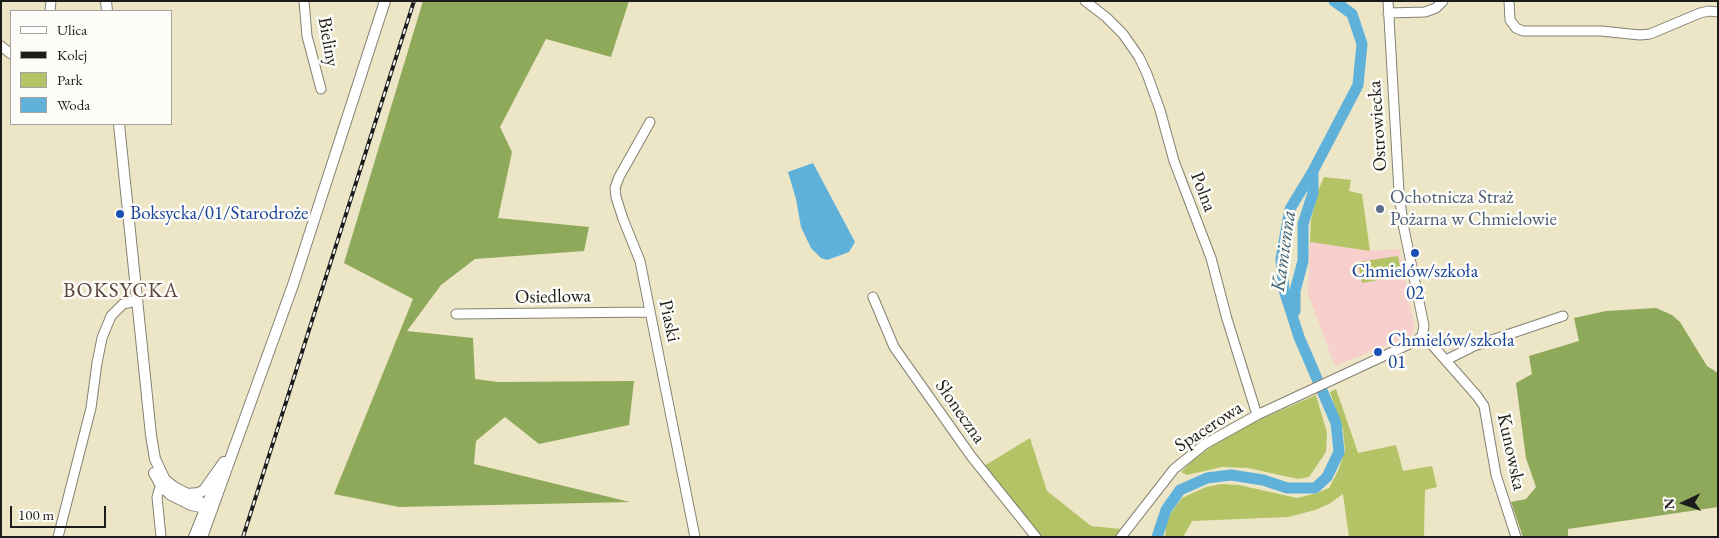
<!DOCTYPE html>
<html>
<head>
<meta charset="utf-8">
<style>
	body { margin:0 }
	#map { position:relative; width:1719px; height:538px; overflow:hidden; background:#ece5c6; font-family:"EB Garamond",serif }
	canvas { display:block }
	.frame { position:absolute; inset:0; border:2px solid #1c1c1c; pointer-events:none }
	.legend { position:absolute; left:10px; top:10px; width:162px; height:115px; box-sizing:border-box; background:#fdfcf7; border:1px solid #a3a29f; margin:0; padding:6px 9px; list-style:none; font-size:15px; color:#1c1c1c }
	.legend li { display:flex; align-items:center; gap:10px; height:25px }
	.legend b { width:25px; border:1px solid #a3a29f }
	.north { position:absolute; left:1659px; top:478px; width:50px; height:50px; -webkit-text-stroke:4px #fdfcf7; paint-order:stroke; rotate:267deg; font-size:14px; font-weight:700; line-height:20px; text-align:center; color:#1c1c1c }
	.north::after { content:''; display:block; margin:auto; width:18px; height:22px; background:#1c1c1c; clip-path:polygon(50% 0,100% 100%,50% 72%,0 100%) }
	.scale { position:absolute; left:10px; top:506px; width:96px; height:22px; box-sizing:border-box; border:2px solid #1c1c1c; border-top:0; padding-left:6px; font-size:15px; line-height:18px; white-space:nowrap; color:#1c1c1c; -webkit-text-stroke:4px #fdfcf7; paint-order:stroke }
</style>
</head>
<body>
<div id="map">
<canvas width="1719" height="538"></canvas>
<div class="frame"></div>
<ul class="legend">
<li><b style="height:6px;background:#fff"></b>Ulica</li>
<li><b style="height:6px;background:#1c1c1c"></b>Kolej</li>
<li><b style="height:14px;background:#b4c365"></b>Park</li>
<li><b style="height:14px;background:#5fb1da"></b>Woda</li>
</ul>
<div class="north">N</div>
<div class="scale">100 m</div>
</div>
<script>
const context = document.querySelector('canvas').getContext('2d');
context.lineJoin = 'round';
function fillPath(path, color) { context.fillStyle = color; context.fill(path, 'evenodd'); }
const toPath = rows => new Path2D(rows.map(r => 'M' + r).join(''));
function strokePath(path, color, width, dash) { context.strokeStyle = color; context.lineWidth = width; context.lineCap = dash ? 'butt' : 'round'; context.setLineDash(dash || []); context.stroke(path); }
function drawText(font, color, halo, rows, align = 'center') {
  context.font = font + ' "EB Garamond",serif'; context.lineWidth = 5; context.setLineDash([]); context.textBaseline = 'middle'; context.strokeStyle = halo; context.fillStyle = color; for (const [text, x, y, turn = 0] of rows) {
    context.save(); context.translate(x, y); context.rotate((+turn || 0) * Math.PI / 180); context.textAlign = isNaN(turn) ? turn : align; if (halo) context.strokeText(text, 0, 0); context.fillText(text, 0, 0); context.restore();
  }
}
fillPath(toPath([
	[1310,242,1370,251,1399,249,1415,328,1411,336,1335,366,1308,294]
]), '#f7d0cd');
fillPath(toPath([
	[1324,177,1351,180,1349,191,1362,194,1370,251,1310,242,1311,220,1318,191],
	[1398,256,1402,276,1362,283,1358,262],
	[1336,389,1358,453,1396,445,1403,471,1432,466,1437,487,1425,490,1424,536,1349,537,1343,494,1329,504,1315,510,1288,517,1192,521,1183,537,1165,537,1166,525,1171,513,1182,498,1206,487,1221,484,1239,485,1297,498,1317,493,1329,488,1338,471,1345,451,1343,430,1330,392],
	[1316,395,1327,433,1326,452,1309,477,1298,479,1248,468,1222,467,1187,475,1181,472,1193,460,1221,440,1254,422],
	[1030,438,1047,491,1091,526,1121,529,1115,537,1039,537,984,466]
]), '#b4c365');
fillPath(toPath([
	[423,1,629,1,611,57,546,39,500,127,512,152,498,218,589,227,584,251,475,259,441,285,407,331,473,338,475,379,498,382,634,381,629,425,539,444,505,417,476,441,474,464,630,502,399,507,334,494,413,299,344,263],
	[1656,308,1672,315,1680,322,1707,366,1718,373,1718,507,1568,529,1568,537,1523,537,1511,502,1526,499,1536,487,1526,458,1516,383,1532,374,1529,356,1579,341,1574,318,1606,311]
]), '#8fa95a');
fillPath(toPath([
	[813,163,855,242,849,252,827,260,821,258,811,248,801,227,796,199,788,172]
]), '#5fb1da');
strokePath(toPath([
	[1295,311,1295,291,1303,261,1303,224,1313,193,1313,173],
	[1157,537,1166,510,1180,490,1207,478,1231,475,1263,480,1287,488,1315,488,1327,477,1339,452,1336,423,1299,337,1284,290,1281,259,1290,209,1313,171,1358,85,1362,44,1352,14,1334,1]
]), '#5fb1da', 11);
const minor = toPath([
	[304,1,307,36,321,89],
	[1085,1,1106,17,1123,34,1139,57,1147,74,1160,110,1174,161,1211,258,1227,319,1257,415],
	[1388,1,1399,192,1403,224,1424,326,1422,336],
	[1509,1,1510,20,1516,28,1523,31,1601,31,1640,35,1650,34,1700,13,1709,11,1718,12],
	[50,11,51,1],
	[1388,13,1425,12,1436,8,1443,1],
	[1,46,11,54],
	[650,122,619,177,615,188,616,197,623,219,640,261,695,537],
	[873,297,894,347,971,456,1036,537],
	[456,314,650,312],
	[1422,336,1427,339,1477,396,1484,406,1496,475,1516,537],
	[1446,360,1474,346,1563,316],
	[58,537,91,408,97,363,102,338,111,316,123,304,137,301],
	[161,537,157,497,159,490,164,482],
	[1121,537,1174,469,1205,444,1257,415,1416,341,1422,336]
]);
const major = toPath([
	[106,1,107,11],
	[119,124,151,435,155,459,165,480,174,487,195,498,212,510],
	[154,473,161,486,171,495,191,505,210,509],
	[187,494,199,493,204,490,224,462],
	[194,537,216,482],
	[202,537,293,285,385,1]
]);
strokePath(minor, '#848071', 11);
strokePath(major, '#848071', 12);
strokePath(minor, '#fff', 9);
strokePath(major, '#fff', 10);
const rail = toPath([
	[243,537,414,1]
]);
strokePath(rail, '#1c1c1c', 4);
strokePath(rail, '#fdfcf7', 2, [5.5]);
for (const [x, y, r, color] of [
	[1380,209,5,"#5c6f8a"],
	[120,214,5,"#1a4fb4"],
	[1415,253,5,"#1a4fb4"],
	[1378,352,5,"#1a4fb4"]
]) { const dot = new Path2D(); dot.arc(x, y, r, 0, 2 * Math.PI); context.fillStyle = color; context.fill(dot); strokePath(dot, '#fdfcf7', 2); }
drawText('19px', '#1c1c1c', '#fdfcf7', [
	["Bieliny",328,42,80],
	["Ostrowiecka",1378,126,-94],
	["Polna",1203,192,69],
	["Osiedlowa",553,297,-1],
	["Piaski",669,321,78],
	["Słoneczna",960,412,55],
	["Spacerowa",1209,427,-33],
	["Kunowska",1511,452,78]
]);
drawText('19px', '#4e5e75', '#fdfcf7', [
	["Ochotnicza Straż",1390,198],
	["Pożarna w Chmielowie",1390,220]
], 'left');
drawText('19px', '#164399', '#fdfcf7', [
	["Boksycka/01/Starodroże",130,214],
	["Chmielów/szkoła",1415,272,"center"],
	["02",1415,294,"center"],
	["Chmielów/szkoła",1388,341],
	["01",1388,363]
], 'left');
drawText('italic 20px', '#3a5f71', '#fdfcf7', [
	["Kamienna",1284,251,-82]
]);
context.letterSpacing = '1px';
drawText('21px', '#5d453e', '#fdfcf7', [
	["BOKSYCKA",121,291]
]);
context.letterSpacing = '0px';
</script>
</body>
</html>
